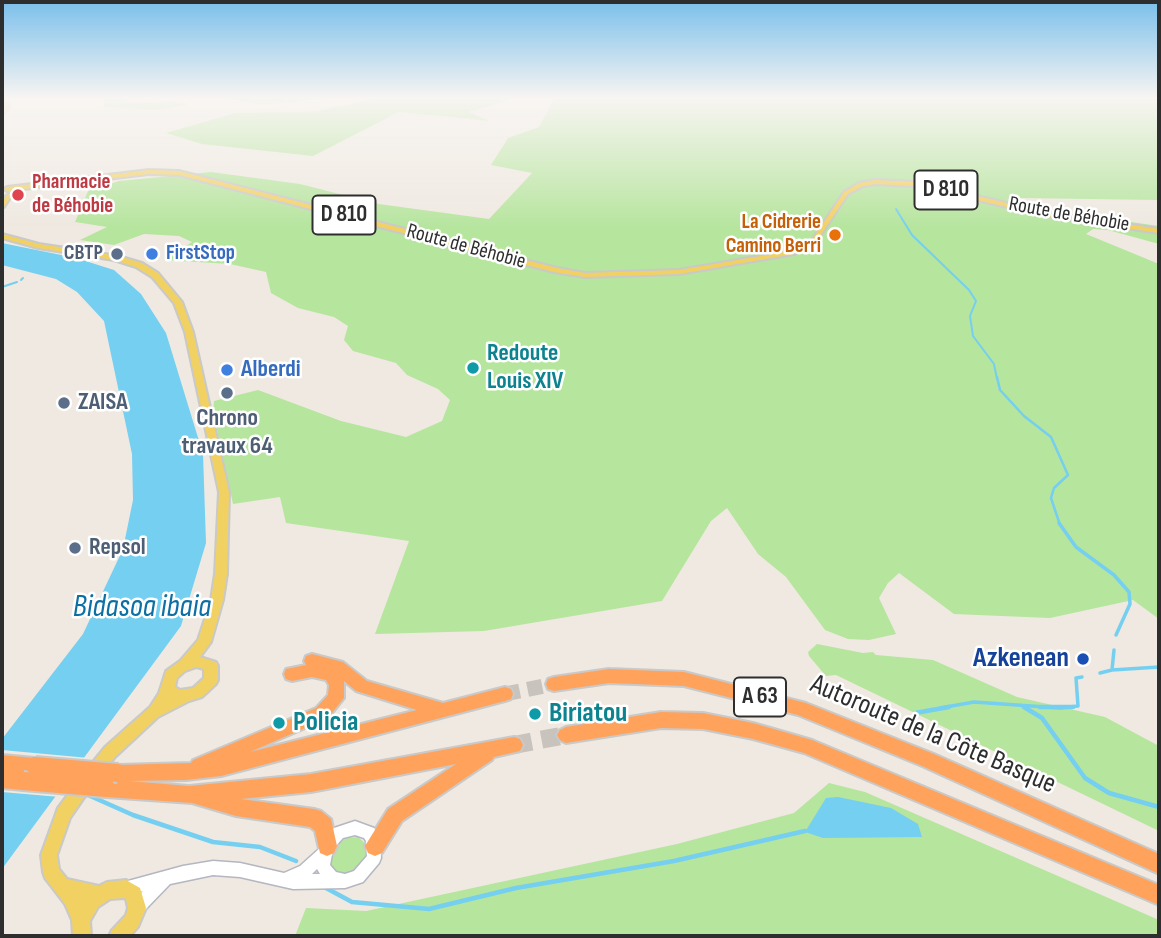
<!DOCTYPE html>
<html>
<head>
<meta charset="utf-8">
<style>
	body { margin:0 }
	#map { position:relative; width:1161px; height:938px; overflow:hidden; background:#efe9e1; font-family:"Sofia Sans Condensed",sans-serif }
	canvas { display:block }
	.frame { position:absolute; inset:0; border:4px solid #2e2e2e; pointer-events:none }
</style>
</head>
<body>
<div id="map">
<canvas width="1161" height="938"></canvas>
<div class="frame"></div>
</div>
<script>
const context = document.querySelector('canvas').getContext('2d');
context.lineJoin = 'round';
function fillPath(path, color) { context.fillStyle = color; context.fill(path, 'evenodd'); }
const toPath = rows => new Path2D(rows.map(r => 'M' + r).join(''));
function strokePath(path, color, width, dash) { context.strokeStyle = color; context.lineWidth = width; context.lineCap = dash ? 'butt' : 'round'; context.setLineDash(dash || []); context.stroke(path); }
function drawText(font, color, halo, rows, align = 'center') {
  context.font = font + ' "Sofia Sans Condensed",sans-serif'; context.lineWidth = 5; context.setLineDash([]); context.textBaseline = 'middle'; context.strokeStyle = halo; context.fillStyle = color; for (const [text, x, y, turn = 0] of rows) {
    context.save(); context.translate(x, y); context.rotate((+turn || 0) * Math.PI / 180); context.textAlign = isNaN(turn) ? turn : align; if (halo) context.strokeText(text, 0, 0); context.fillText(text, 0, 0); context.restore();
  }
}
fillPath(toPath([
	[106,97,132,97,125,101,128,103,174,101,185,102,187,105,157,110,103,107],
	[220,97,335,97,264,105],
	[383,97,511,97,503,102,469,112,490,121,399,112,313,156,202,144,166,133,235,113,317,111],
	[555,97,1159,97,1159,200,1020,198,1021,203,1042,207,1070,219,1098,224,1082,215,1159,226,1159,244,1108,230,1093,229,1086,234,1159,264,1159,619,1133,600,1050,618,954,614,899,573,888,583,879,598,896,634,869,640,848,639,825,630,786,577,758,554,727,508,711,521,662,601,484,631,375,634,409,541,286,523,280,497,233,504,213,412,214,401,258,390,341,421,406,437,442,421,450,400,438,389,407,375,396,363,353,351,344,340,348,326,334,317,298,308,271,293,266,272,230,264,165,260,192,242,179,236,144,234,114,245,80,240,107,227,75,222,88,191,119,181,211,172,300,184,379,204,489,219,532,173,491,165,508,138,539,127],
	[817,644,863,653,873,652,876,655,933,660,1017,697,1105,717,1159,746,1159,831,836,675,826,676,809,656,808,652],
	[829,783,865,792,1159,920,1159,936,295,936,306,908,366,911,677,844,794,813],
	[358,837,366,844,365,861,356,871,343,874,337,873,330,864,335,846,346,838]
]), '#b6e59e');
fillPath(toPath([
	[2,243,76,258,114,270,141,294,166,333,203,454,206,543,181,626,2,869,2,739,83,634,123,549,133,500,132,454,104,321,77,292,56,279,2,265],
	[838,797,891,808,918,824,922,837,823,838,805,832,826,798]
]), '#75cff0');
fillPath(toPath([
	[2,750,89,758,60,797,2,792]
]), '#efe9e1');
strokePath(toPath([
	[896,209,912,235,969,290,976,301,970,316,973,336,994,364,997,379],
	[21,280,23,278],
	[2,287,17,282]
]), '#75cff0', 2);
strokePath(toPath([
	[997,377,1000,390,1024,416,1051,437,1068,475,1054,488,1051,498,1060,525]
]), '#75cff0', 2.5);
strokePath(toPath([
	[1059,523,1076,547,1114,575,1129,592,1130,604,1116,635],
	[1112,670,1159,667],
	[1100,673,1112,670,1114,650],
	[1021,705,1026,708],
	[940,708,974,702,1060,708,1078,706,1076,678,1082,677]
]), '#75cff0', 3.5);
strokePath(toPath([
	[1024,707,1042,718,1085,778,1109,793,1159,807],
	[1040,707,1073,707],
	[915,713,949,707],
	[88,795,133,815,213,842,260,847,296,861],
	[326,888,352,902,429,909,516,888,674,861,805,831]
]), '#75cff0', 4.5);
strokePath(toPath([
	[505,694,554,684]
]), '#c8c4bd', 15, [15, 8]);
strokePath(toPath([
	[514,745,566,735]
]), '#c8c4bd', 18, [18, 10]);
const minor = toPath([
	[1152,97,1159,97,1159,99,1153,98,1152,97],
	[355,821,374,828,380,839,381,858,379,863,363,882,345,888,293,889,240,877,213,875,170,884,143,912,138,914,133,912,131,907,133,902,143,891,128,895,123,893,121,888,123,883,128,881,183,866,213,861,240,863,284,873,300,866,320,848,322,841,334,828,355,821],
	[355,835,364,838,366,841,367,856,354,871,345,874,336,872,330,865,333,849,343,838,355,835],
	[317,869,320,874,312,874,317,869]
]);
const major = toPath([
	[5,97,9,97,9,107,2,115,2,111,5,107,5,97],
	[149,170,179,171,557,268,585,273,679,270,790,251,812,240,844,192,859,183,875,180,916,182,1046,212,1159,229,1159,233,1046,216,916,186,875,184,863,186,848,194,816,242,794,254,679,274,585,277,554,272,179,175,149,174,7,191,4,189,7,187,149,170],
	[14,191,19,192,10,198,4,207,2,208,2,202,6,196,14,191],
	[2,234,39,244,118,256,142,263,158,273,182,302,193,332,229,492,227,574,223,600,211,642,200,657,216,662,218,666,218,680,216,684,202,697,189,701,158,717,115,757,98,778,93,780,88,778,85,773,88,768,105,747,150,707,159,693,166,671,180,661,198,640,211,600,215,574,219,492,185,332,174,303,152,277,136,267,114,260,38,248,2,238,2,234],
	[196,667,204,669,204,678,193,688,180,690,175,687,177,678,185,671,196,667],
	[84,779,90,781,92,786,70,818,57,855,59,869,67,879,99,886,107,882,126,880,140,888,146,908,138,927,130,936,109,936,112,930,126,915,128,908,126,899,124,898,110,899,98,907,90,921,91,936,73,936,72,920,65,904,45,878,43,872,41,855,58,808,78,781,84,779]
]);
const highway = toPath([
	[312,654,343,662,367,681,443,703,505,687,511,689,513,694,511,699,505,701,221,776,186,780,129,781,189,786,311,774,514,737,520,739,523,745,520,751,494,757,492,760,402,821,382,853,375,856,368,853,365,846,388,809,456,764,311,792,241,799,314,809,321,811,331,819,337,846,334,853,327,856,320,853,315,831,310,827,236,816,192,803,106,797,100,794,97,788,100,782,106,779,114,780,109,773,112,767,118,765,191,763,193,760,316,708,328,695,329,685,326,680,312,677,292,681,286,679,284,674,286,669,306,665,304,661,306,656,312,654],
	[344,681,356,691,417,710,250,752,328,718,344,698,344,681],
	[609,669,684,672,806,703,934,754,1159,854,1159,874,922,766,798,715,684,686,609,683,554,691,548,689,546,684,548,679,554,677,609,669],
	[661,712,703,713,753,723,812,740,1159,885,1159,905,804,753,753,739,703,729,661,728,566,743,560,740,557,735,560,730,566,727,661,712],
	[2,755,35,758,41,760,44,766,41,772,35,774,25,773,29,775,32,781,29,787,23,790,2,788,2,755]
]);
strokePath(minor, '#b4b7c1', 3);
strokePath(major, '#c9c9c9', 4);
strokePath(highway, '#c9c9c9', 4);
fillPath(minor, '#fff');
fillPath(major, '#f2d163');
fillPath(highway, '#ffa35c');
const highwayBridge = toPath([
	[35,766,118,773],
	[23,781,106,788]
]);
strokePath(highwayBridge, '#c9c9c9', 22, []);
strokePath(highwayBridge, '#ffa35c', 18);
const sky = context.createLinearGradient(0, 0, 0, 228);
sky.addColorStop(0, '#7abfeb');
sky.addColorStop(0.43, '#f8f5f2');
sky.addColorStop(1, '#f8f5f200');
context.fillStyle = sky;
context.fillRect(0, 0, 1161, 228);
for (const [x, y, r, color] of [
	[18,195,7,"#e0444e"],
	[835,235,7,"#e8710a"],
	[117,254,7,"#5c6f8a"],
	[152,254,7,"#3f7fe0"],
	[473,368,7,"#0f9aa8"],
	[227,370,7,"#3f7fe0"],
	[227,393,7,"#5c6f8a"],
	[64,403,7,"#5c6f8a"],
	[75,548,7,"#5c6f8a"],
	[1083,659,7,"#1a4fb4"],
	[535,714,7,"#0f9aa8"],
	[279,723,7,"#0f9aa8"]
]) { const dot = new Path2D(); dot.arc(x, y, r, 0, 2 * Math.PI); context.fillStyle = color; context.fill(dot); strokePath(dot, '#fff', 2.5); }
drawText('bold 21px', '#be3a42', '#fff', [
	["Pharmacie",32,183],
	["de Béhobie",32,207]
], 'left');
drawText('21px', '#2e2e2e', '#fff', [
	["Route de Béhobie",1069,215,10],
	["Route de Béhobie",466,247,15]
]);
drawText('bold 21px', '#c56008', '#fff', [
	["La Cidrerie",821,223],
	["Camino Berri",821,247]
], 'right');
drawText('bold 21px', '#4e5e75', '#fff', [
	["CBTP",103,254]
], 'right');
drawText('bold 21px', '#366cbe', '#fff', [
	["FirstStop",166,254]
], 'left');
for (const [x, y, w] of [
	[946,190,63],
	[344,215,63],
	[760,697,52]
]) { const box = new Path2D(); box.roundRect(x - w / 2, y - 19.5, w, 39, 5); context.fillStyle = '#fff'; context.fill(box); strokePath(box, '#2e2e2e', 2); }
drawText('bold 23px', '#2e2e2e', null, [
	["D 810",946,190],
	["D 810",344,215],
	["A 63",760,697]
]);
drawText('bold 24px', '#0d838f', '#fff', [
	["Redoute",487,354],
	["Louis XIV",487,382]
], 'left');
drawText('bold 24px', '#366cbe', '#fff', [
	["Alberdi",241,370]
], 'left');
drawText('bold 24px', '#4e5e75', '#fff', [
	["ZAISA",78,403],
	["Chrono",227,419,"center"],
	["travaux 64",227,447,"center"],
	["Repsol",89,548]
], 'left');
drawText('bold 28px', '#164399', '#fff', [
	["Azkenean",1069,659]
], 'right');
drawText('bold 28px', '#0d838f', '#fff', [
	["Biriatou",549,714],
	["Policia",293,723]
], 'left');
drawText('28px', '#2e2e2e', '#fff', [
	["Autoroute de la Côte Basque",933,735,23]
]);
drawText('italic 32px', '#0d6fa3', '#fff', [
	["Bidasoa ibaia",142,608]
]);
</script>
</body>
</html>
